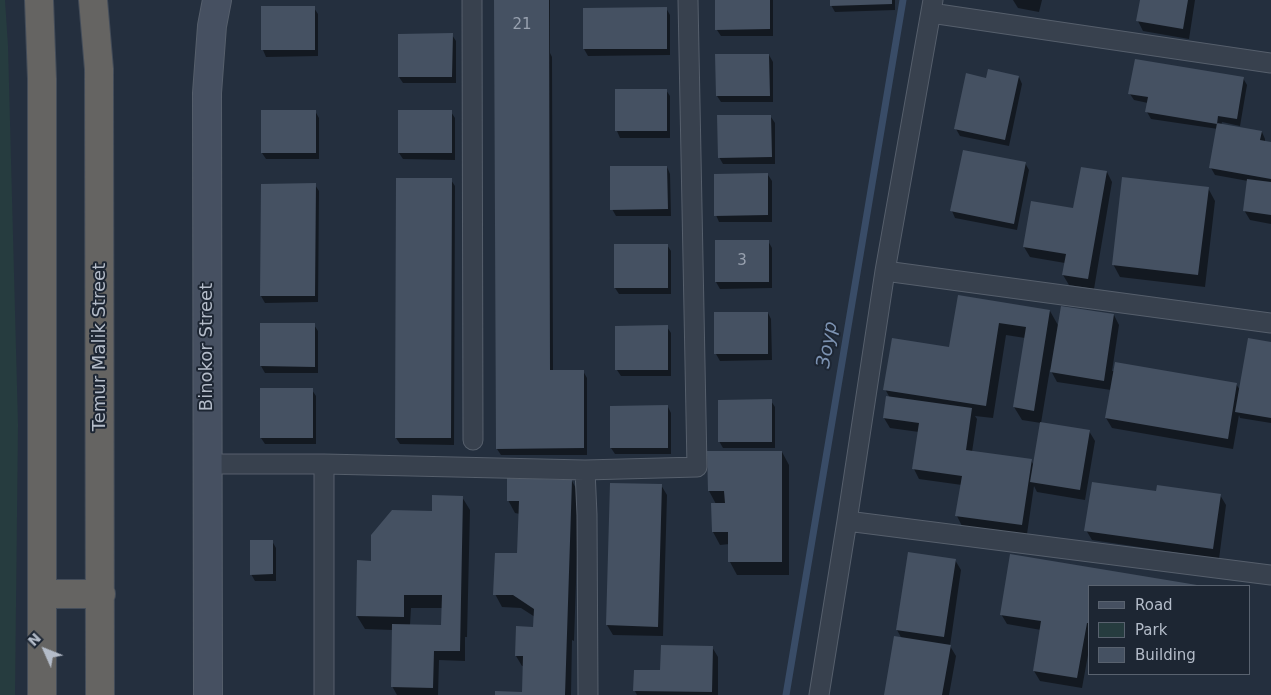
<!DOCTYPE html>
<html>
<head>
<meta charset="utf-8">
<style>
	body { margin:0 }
	#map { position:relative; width:1271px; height:695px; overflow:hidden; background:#242f3e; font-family:"DejaVu Sans",sans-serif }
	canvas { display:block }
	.legend { position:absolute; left:1088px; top:585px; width:162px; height:90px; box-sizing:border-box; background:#1d2633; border:1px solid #59626f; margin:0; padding:6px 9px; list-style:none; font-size:15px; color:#b4bcc9 }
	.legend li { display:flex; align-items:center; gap:10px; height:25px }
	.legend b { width:25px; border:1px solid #59626f }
	.north { position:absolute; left:20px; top:625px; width:50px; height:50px; -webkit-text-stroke:4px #1d2633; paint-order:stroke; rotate:314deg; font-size:14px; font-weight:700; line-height:20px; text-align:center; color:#b4bcc9 }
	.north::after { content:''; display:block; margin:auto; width:18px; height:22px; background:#b4bcc9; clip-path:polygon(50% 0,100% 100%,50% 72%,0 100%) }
</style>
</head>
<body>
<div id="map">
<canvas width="1271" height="695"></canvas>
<ul class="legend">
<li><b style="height:6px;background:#465061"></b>Road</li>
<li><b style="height:14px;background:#263c3f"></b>Park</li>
<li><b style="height:14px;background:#455162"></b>Building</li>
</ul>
<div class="north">N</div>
</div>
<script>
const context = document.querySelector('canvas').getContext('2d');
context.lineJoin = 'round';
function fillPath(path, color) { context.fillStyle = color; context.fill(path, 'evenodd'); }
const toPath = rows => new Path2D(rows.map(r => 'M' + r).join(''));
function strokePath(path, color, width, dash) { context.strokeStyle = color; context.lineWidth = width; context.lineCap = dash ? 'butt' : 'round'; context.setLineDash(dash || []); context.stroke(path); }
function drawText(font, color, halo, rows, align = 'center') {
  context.font = font + ' "DejaVu Sans",sans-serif'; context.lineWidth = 4; context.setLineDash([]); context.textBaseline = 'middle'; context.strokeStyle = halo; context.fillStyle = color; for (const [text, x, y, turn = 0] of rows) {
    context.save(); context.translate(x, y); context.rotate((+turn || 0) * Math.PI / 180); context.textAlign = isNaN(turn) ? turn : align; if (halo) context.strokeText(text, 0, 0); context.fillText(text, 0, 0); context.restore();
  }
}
fillPath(toPath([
	[0,0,5,0,8,46,18,425,15,695,0,695]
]), '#263c3f');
fillPath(toPath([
	[496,0,550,0,550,53,552,57,553,372,583,371,587,378,587,455,501,455,497,449],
	[717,0,773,0,773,36,721,36,717,30],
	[831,0,895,0,895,10,835,12,831,5],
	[1013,0,1042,0,1039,12,1018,8],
	[1141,0,1195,0,1189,39,1143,31,1138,21],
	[314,8,318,14,318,56,266,57,263,50],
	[666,8,670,15,670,55,588,56,584,49],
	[452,35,456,41,456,83,403,83,399,77],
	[769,55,773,62,773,102,721,102,717,96],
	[1019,77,1022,84,1009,146,960,136,956,129],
	[1243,78,1247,85,1240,126,1222,122,1221,126,1262,132,1265,139,1265,142,1271,143,1271,224,1250,220,1244,210,1248,181,1215,175,1211,168,1218,129,1151,119,1147,112,1148,103,1134,100,1130,94],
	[616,90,666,90,670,96,670,138,620,138,617,131],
	[315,111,319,118,319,159,266,159,262,153],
	[451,112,455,118,455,160,403,159,399,153],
	[771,117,775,123,775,164,723,164,719,157],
	[1025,163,1029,170,1017,230,955,218,952,211],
	[667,167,670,174,671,216,616,216,612,209],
	[1107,172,1112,182,1094,289,1069,285,1063,275,1065,263,1030,257,1024,247,1074,210],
	[768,175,772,181,772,222,719,222,716,215],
	[451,180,455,186,454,445,400,444,396,438],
	[315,185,319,191,318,302,265,303,261,296],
	[1208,188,1215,201,1205,287,1120,277,1113,264],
	[768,241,772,248,772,288,720,289,716,282],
	[667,245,671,251,671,294,619,294,615,288],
	[959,297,1050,311,1059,327,1114,315,1119,325,1112,371,1236,384,1240,390,1271,343,1271,423,1240,418,1239,415,1233,449,1112,428,1106,418,1111,390,1057,382,1050,369,1041,423,1022,420,1014,407,1025,338,1006,335,993,418,975,416,977,419,972,452,1031,460,1034,466,1089,431,1095,441,1085,500,1037,492,1034,486,1027,534,962,526,957,516,962,485,919,479,914,469,919,432,890,428,884,418,890,398,885,389,950,349],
	[768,313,771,319,772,360,720,361,716,354],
	[261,325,314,325,318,331,318,373,265,373,261,366],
	[667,327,671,333,671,376,621,376,617,370],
	[312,390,316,396,316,444,265,444,261,438],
	[771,401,775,407,775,448,723,448,719,441],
	[668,407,671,413,671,454,615,454,611,448],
	[709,452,782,452,789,465,789,575,737,575,730,562,730,544,720,545,713,532,716,504,709,491],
	[572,481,579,494,574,641,572,640,571,695,496,695,523,693,524,666,522,666,516,656,536,628,535,617,521,608,502,607,495,594,519,555,520,514,515,513,508,500],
	[661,485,667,495,663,636,613,635,607,625],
	[1220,495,1226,505,1219,559,1092,540,1086,530],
	[462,497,470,510,467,637,465,637,465,661,439,660,438,695,397,695,392,686,393,630,365,629,357,616,359,562,372,562,433,512],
	[411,608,443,608,443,626,410,625],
	[272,541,276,548,276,581,255,581,251,574],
	[1011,555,1196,586,1090,586,1090,644,1082,688,1040,681,1034,671,1041,630,1007,624,1001,614],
	[955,560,961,570,950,646,956,656,949,695,885,695,902,639,897,630],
	[712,647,718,657,718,695,637,695,635,691,661,672]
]), '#0007');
strokePath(toPath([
	[786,695,903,0]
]), '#394c67', 7);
fillPath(toPath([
	[494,0,549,0,550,370,584,370,584,448,496,449],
	[715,0,770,0,770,29,715,30],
	[830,0,892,0,892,4,830,6],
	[1140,0,1188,0,1183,29,1136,21],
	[261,6,315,6,315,50,261,50],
	[667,7,667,49,583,49,583,8],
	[453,33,452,77,398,77,398,34],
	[715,54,769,54,770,96,716,96],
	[1135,59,1244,77,1237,119,1218,116,1217,124,1145,112,1148,97,1128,94],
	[988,69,1019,76,1005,140,954,129,966,73,986,78],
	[615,89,667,89,667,131,615,131],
	[261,110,316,110,316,153,261,153],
	[398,110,452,110,452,153,398,153],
	[717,115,771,115,772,157,718,158],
	[1217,123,1262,131,1260,140,1271,142,1271,179,1209,168],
	[963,150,1026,162,1014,224,950,211],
	[610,166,667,166,668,209,610,210],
	[1081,167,1107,171,1088,279,1062,275,1066,254,1023,247,1031,201,1073,208],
	[768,173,768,215,714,216,714,174],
	[1122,177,1209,187,1198,275,1112,265],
	[396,178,452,178,451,438,395,438],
	[1247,179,1271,182,1271,215,1243,211],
	[316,183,315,296,260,296,261,184],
	[715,240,769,240,769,282,715,282],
	[614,244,668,244,668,288,614,288],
	[958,295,1050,310,1034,411,1013,407,1026,327,999,323,986,406,883,390,892,338,949,347],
	[1061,306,1114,314,1104,381,1050,372],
	[714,312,768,312,768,354,714,354],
	[260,323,315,323,315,367,260,366],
	[668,325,668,370,615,370,615,326],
	[1248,338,1271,342,1271,418,1235,412],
	[1115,362,1237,383,1228,439,1105,418],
	[260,388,313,388,313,438,260,438],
	[886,396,972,408,966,450,1032,459,1022,525,955,516,962,476,912,469,919,423,883,418],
	[772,399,772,442,718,442,718,400],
	[668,405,668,448,610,448,610,406],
	[1040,422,1090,430,1080,490,1030,482],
	[707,451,782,451,782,562,728,562,728,532,712,532,711,503,725,503,724,491,708,491],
	[507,478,572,480,565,695,495,695,495,691,522,692,523,656,515,656,516,626,533,627,534,609,513,595,493,595,495,553,517,553,519,501,507,501],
	[1092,482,1156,491,1157,485,1221,494,1213,549,1084,531],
	[610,483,662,484,658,627,606,625],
	[432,495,463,496,460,651,434,651,433,688,391,687,392,624,441,625,442,595,404,595,404,617,356,616,357,560,371,561,371,535,392,510,432,511],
	[250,540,273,540,273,574,250,575],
	[908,552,956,559,944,637,896,630],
	[1010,554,1197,585,1197,586,1090,586,1090,623,1087,623,1077,678,1033,671,1041,621,1000,615],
	[894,636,951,645,942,695,884,695],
	[661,645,713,646,712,692,633,691,634,670,660,670]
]), '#455162');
const minor = toPath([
	[472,0,473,440],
	[931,13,1271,63],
	[885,271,1271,323],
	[207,464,324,464,585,470,697,467,688,0],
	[585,470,587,515,588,695],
	[847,521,1271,575],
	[324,695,324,464],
	[819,695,847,521,885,271,933,0]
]);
const secondary = toPath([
	[208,695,207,93,212,26,217,0]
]);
const trunk = toPath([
	[39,0,42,79,42,695],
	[93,0,99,69,100,695],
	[43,594,101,594]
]);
strokePath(minor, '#565f6c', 21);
strokePath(secondary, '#565f6c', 30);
strokePath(trunk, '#434c59', 30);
strokePath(minor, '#38414e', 19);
strokePath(secondary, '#465061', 28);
strokePath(trunk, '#656462', 28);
drawText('15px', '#98a1af', null, [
	["21",522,25],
	["3",742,261]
]);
drawText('18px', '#b4bcc9', '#1d2633', [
	["Temur Malik Street",100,347,-90],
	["Binokor Street",207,347,-90]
]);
drawText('italic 19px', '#7c92b1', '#1d2633', [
	["Зоур",828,345,-80]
]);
</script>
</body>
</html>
